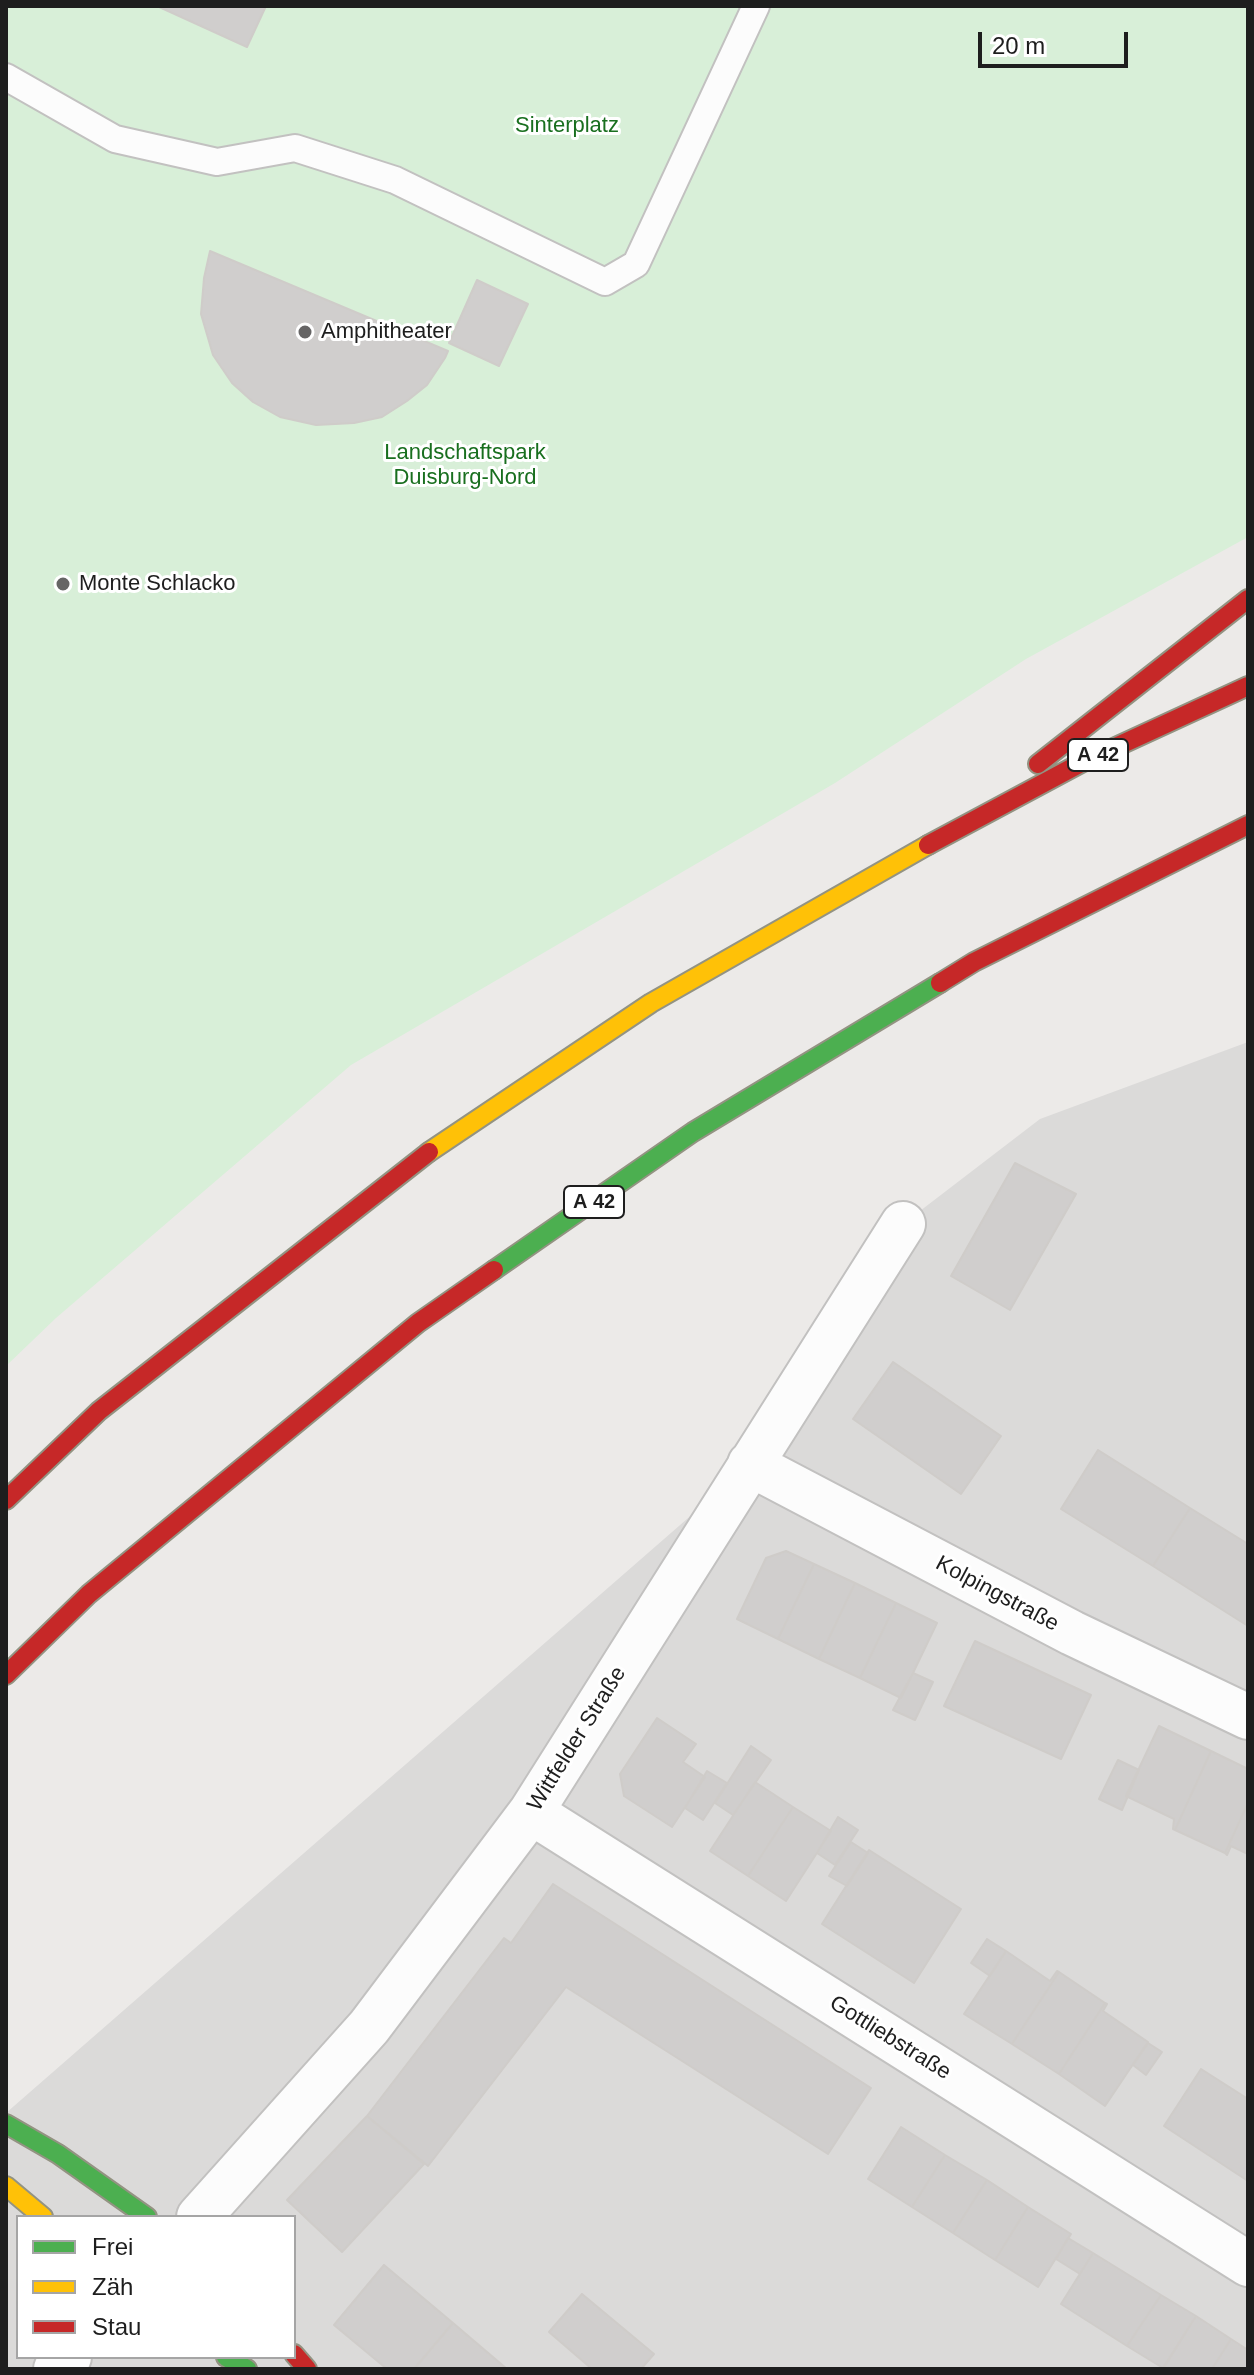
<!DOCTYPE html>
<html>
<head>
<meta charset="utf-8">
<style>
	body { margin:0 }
	#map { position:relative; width:1254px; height:2375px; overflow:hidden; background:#eceae8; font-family:Helvetica,sans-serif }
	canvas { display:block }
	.frame { position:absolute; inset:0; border:8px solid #1e1e1e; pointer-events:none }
	.legend { position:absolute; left:16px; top:2215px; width:280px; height:144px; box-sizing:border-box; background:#fff; border:2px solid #a5a5a5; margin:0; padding:10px 14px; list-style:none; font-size:24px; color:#1e1e1e }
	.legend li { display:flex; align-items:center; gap:16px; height:40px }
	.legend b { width:40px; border:2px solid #a5a5a5 }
	.scale { position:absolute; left:978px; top:32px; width:150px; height:36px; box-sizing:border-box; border:4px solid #1e1e1e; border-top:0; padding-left:10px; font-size:24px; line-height:28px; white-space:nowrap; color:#1e1e1e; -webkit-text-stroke:6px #fff; paint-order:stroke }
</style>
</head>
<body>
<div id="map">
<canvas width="1254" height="2375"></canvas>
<div class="frame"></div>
<ul class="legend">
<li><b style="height:10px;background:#4caf50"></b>Frei</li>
<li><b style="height:10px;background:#ffc107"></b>Zäh</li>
<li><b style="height:10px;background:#c62828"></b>Stau</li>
</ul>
<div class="scale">20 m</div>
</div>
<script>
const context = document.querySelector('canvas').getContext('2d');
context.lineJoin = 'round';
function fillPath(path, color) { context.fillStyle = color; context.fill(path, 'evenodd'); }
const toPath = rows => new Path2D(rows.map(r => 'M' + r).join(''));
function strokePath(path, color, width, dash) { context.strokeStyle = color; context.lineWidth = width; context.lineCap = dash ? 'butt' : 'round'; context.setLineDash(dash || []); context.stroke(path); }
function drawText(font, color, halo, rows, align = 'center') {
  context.font = font + ' Helvetica,sans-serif'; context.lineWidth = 6; context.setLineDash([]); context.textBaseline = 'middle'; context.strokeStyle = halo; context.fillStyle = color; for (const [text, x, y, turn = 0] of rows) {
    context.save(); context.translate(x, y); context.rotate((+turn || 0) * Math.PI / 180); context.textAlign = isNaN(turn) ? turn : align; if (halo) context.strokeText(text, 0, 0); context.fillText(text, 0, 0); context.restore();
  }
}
fillPath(toPath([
	[1248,1042,1248,2369,6,2369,6,2113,750,1464,903,1224,1040,1119],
	[18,2217,294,2217,294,2357,18,2357]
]), '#dbdad9');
fillPath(toPath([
	[6,6,1248,6,1248,537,1026,659,835,783,351,1065,56,1318,6,1366]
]), '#d8efd8');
const building = toPath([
	[157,6,266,6,247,47,157,6],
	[210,251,448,351,445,358,427,385,407,401,382,417,354,423,316,425,280,417,253,402,232,383,213,355,201,314,204,278,210,251],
	[477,280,528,304,499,366,449,343,477,280],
	[1015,1163,1076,1194,1010,1310,951,1276,1015,1163],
	[893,1362,1001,1436,961,1494,853,1419,893,1362],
	[1098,1450,1190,1508,1153,1566,1061,1509,1098,1450],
	[1190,1508,1248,1544,1248,1626,1153,1566,1190,1508],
	[786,1551,814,1564,778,1639,737,1619,766,1558,786,1551],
	[814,1564,855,1583,819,1659,778,1639,814,1564],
	[855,1583,896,1603,860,1678,819,1659,855,1583],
	[896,1603,937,1623,901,1698,860,1678,896,1603],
	[975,1641,1091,1695,1061,1759,944,1706,975,1641],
	[913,1673,933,1682,915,1720,893,1710,913,1673],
	[657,1718,696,1744,683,1762,705,1777,672,1827,624,1796,620,1774,657,1718],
	[1159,1726,1211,1751,1175,1830,1173,1829,1174,1819,1126,1796,1159,1726],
	[751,1746,771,1760,733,1815,715,1803,751,1746],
	[1211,1751,1248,1769,1248,1803,1225,1853,1175,1830,1211,1751],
	[1118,1760,1139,1770,1122,1810,1099,1799,1118,1760],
	[707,1771,727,1783,703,1820,685,1808,707,1771],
	[755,1782,793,1807,748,1876,710,1851,755,1782],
	[1248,1803,1248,1854,1231,1846,1227,1855,1225,1853,1248,1803],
	[793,1807,831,1831,786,1901,748,1876,793,1807],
	[838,1817,858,1830,835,1865,817,1853,838,1817],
	[851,1842,868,1853,847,1886,829,1876,851,1842],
	[869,1850,961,1909,914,1983,822,1924,869,1850],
	[553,1884,871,2088,828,2154,566,1987,428,2166,367,2116,504,1938,511,1943,553,1884],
	[987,1939,1006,1951,990,1976,971,1963,987,1939],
	[1006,1951,1050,1981,1057,1971,1059,1972,1012,2044,964,2014,1006,1951],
	[1059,1972,1105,2003,1059,2074,1012,2044,1059,1972],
	[1105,2003,1107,2004,1103,2011,1148,2042,1105,2106,1059,2074,1105,2003],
	[1148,2043,1162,2052,1146,2075,1133,2065,1148,2043],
	[1201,2069,1248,2099,1248,2181,1164,2126,1201,2069],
	[367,2116,424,2164,342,2252,287,2200,367,2116],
	[901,2127,945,2155,912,2207,868,2179,901,2127],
	[945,2155,987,2180,953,2233,912,2207,945,2155],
	[987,2180,1028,2207,995,2260,953,2233,987,2180],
	[1028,2207,1071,2234,1038,2287,995,2260,1028,2207],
	[1068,2238,1093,2253,1080,2274,1056,2259,1068,2238],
	[1093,2253,1161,2295,1127,2346,1061,2304,1093,2253],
	[384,2265,453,2323,414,2369,387,2369,334,2325,384,2265],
	[582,2294,654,2354,641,2369,592,2369,549,2332,582,2294],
	[1161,2295,1196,2316,1163,2368,1127,2346,1161,2295],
	[1196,2316,1231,2339,1212,2369,1163,2369,1196,2316],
	[453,2323,507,2369,414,2369,453,2323],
	[1231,2339,1248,2350,1248,2369,1212,2369,1231,2339]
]);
fillPath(building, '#d0cecd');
strokePath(building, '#cfccc9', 2);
const lane = toPath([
	[6,77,115,139,217,162,295,148,395,180,605,282,636,264,756,6]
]);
const street = toPath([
	[750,1464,1072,1633,1248,1717],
	[531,1812,1248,2264],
	[199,2217,369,2027,531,1812,903,1224],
	[56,2369,69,2357]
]);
const fast = toPath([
	[494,1270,693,1132,940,983],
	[6,2124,58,2154,147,2217],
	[226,2357,247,2369]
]);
const slow = toPath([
	[429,1152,651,1003,928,845],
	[6,2186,43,2217]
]);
const jam = toPath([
	[1038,764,1248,599],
	[928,845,1081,763,1248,686],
	[940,983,974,962,1248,825],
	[6,1500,99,1411,429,1152],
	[6,1675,89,1594,418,1323,494,1270],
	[294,2354,307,2369]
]);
strokePath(lane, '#c2c1c0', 30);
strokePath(street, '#c2c1c0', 48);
strokePath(fast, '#939382', 22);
strokePath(slow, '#939382', 22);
strokePath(jam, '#939382', 22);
strokePath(lane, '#fcfcfc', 26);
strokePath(street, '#fcfcfc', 44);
strokePath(fast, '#4caf50', 18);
strokePath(slow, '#ffc107', 18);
strokePath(jam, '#c62828', 18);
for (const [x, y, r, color] of [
	[305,332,8,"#666565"],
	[63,584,8,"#666565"]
]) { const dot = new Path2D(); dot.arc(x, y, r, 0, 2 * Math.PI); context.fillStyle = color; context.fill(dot); strokePath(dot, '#fff', 3); }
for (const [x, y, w] of [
	[1098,755,60],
	[594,1202,60]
]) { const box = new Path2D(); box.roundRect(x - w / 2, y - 16, w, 32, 6); context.fillStyle = '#fff'; context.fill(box); strokePath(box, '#1e1e1e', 2); }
drawText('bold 20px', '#1e1e1e', null, [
	["A 42",1098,755],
	["A 42",594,1202]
]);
drawText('22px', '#196f1f', '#fff', [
	["Sinterplatz",567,126],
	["Landschaftspark",465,453],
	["Duisburg-Nord",465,478]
]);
drawText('22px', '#1e1e1e', '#fff', [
	["Amphitheater",321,332],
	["Monte Schlacko",79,584]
], 'left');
drawText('22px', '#1e1e1e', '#fff', [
	["Kolpingstraße",997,1594,28],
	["Wittfelder Straße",577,1739,-58],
	["Gottliebstraße",890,2038,32]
]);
</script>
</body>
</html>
